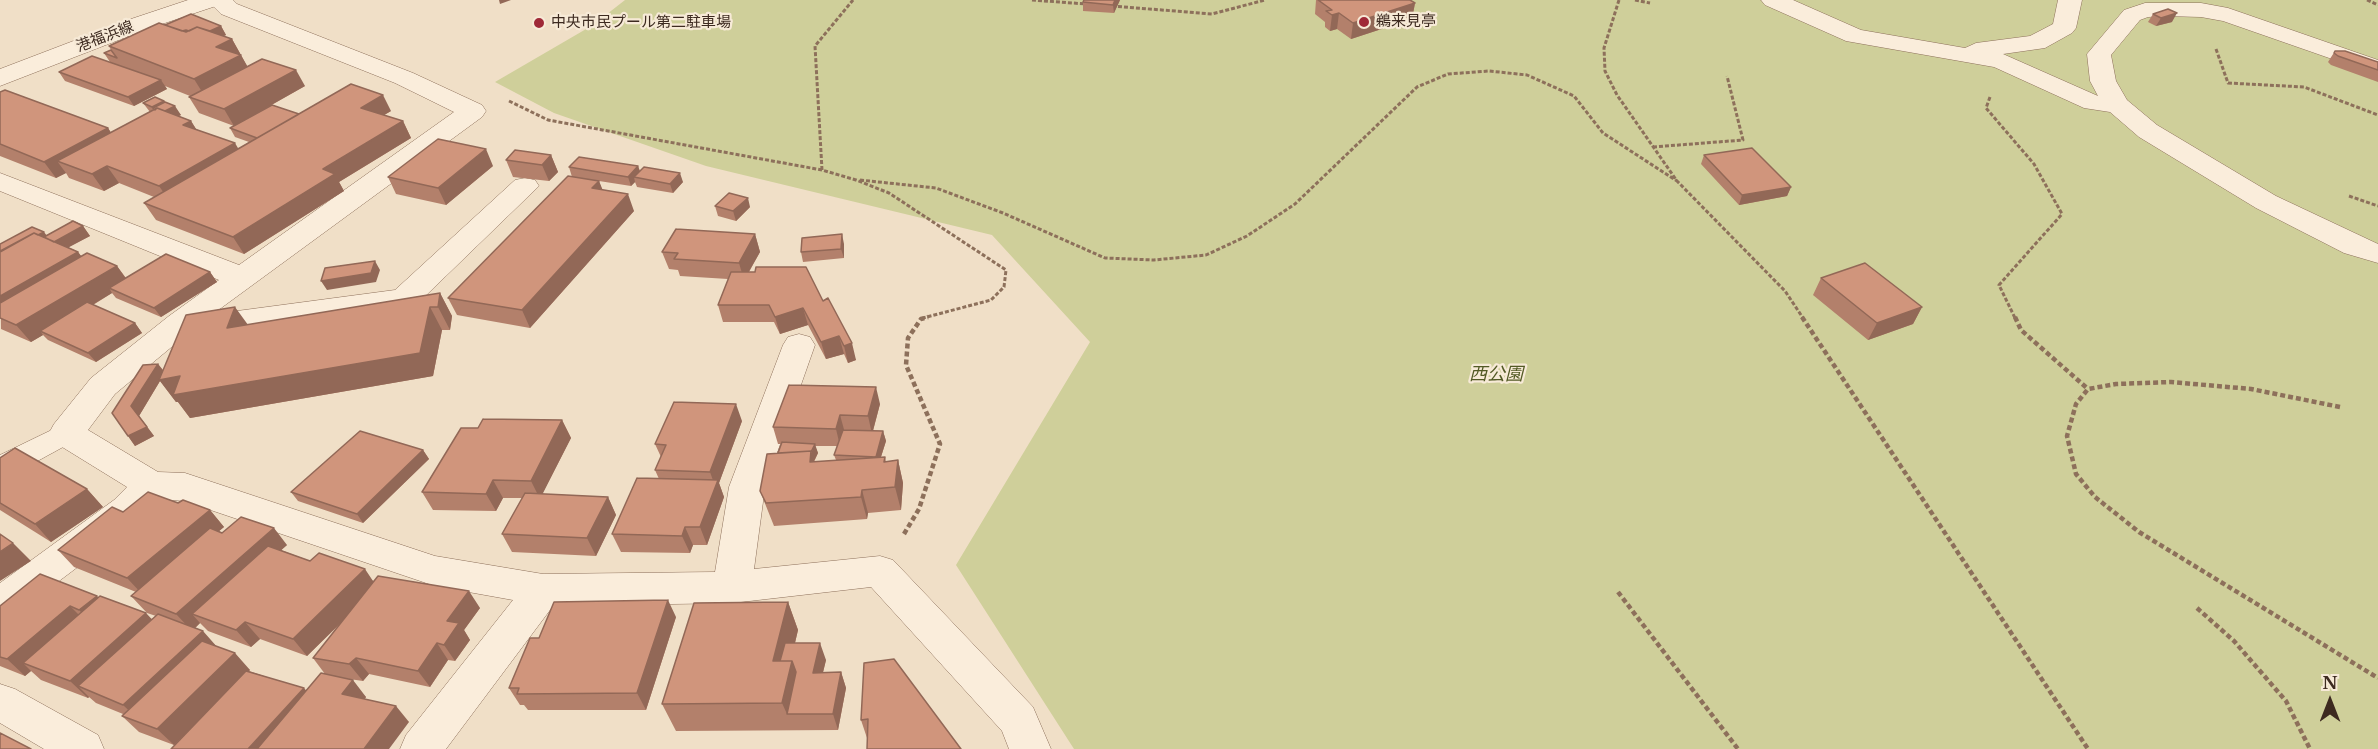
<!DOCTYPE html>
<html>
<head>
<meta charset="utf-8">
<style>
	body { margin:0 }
	#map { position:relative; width:2378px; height:749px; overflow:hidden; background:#f0dfc7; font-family:"Libre Baskerville",serif }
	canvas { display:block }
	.north { position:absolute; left:2300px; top:671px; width:60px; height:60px; -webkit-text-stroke:4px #f7ead7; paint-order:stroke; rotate:0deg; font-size:16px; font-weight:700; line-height:24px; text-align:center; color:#3d2a20 }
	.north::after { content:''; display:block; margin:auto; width:21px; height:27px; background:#3d2a20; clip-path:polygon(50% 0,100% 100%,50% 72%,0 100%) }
</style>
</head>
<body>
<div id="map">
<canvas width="2378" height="749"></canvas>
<div class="north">N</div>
</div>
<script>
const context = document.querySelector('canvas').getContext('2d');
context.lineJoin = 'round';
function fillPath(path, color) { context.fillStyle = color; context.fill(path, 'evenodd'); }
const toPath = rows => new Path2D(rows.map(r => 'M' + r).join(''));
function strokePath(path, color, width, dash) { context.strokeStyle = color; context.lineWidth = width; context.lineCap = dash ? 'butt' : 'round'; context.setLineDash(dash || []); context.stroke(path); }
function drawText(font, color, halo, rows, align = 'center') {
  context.font = font + ' "Libre Baskerville","Noto Sans JP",serif'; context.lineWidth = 4.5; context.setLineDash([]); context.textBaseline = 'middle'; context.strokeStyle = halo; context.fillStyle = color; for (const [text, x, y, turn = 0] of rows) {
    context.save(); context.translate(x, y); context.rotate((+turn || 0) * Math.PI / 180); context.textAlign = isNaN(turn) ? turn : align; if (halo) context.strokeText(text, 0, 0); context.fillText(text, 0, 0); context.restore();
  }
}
fillPath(toPath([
	[625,0,2378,0,2378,749,1074,749,956,565,1090,342,992,235,706,166,554,113,495,82,593,25]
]), '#cfcf9a');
const service = toPath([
	[66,423,76,426,80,433,76,440,10,476,0,479,0,455,66,423]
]);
const minor = toPath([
	[207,0,233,0,237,4,413,73,482,105,486,111,482,117,217,311,237,311,395,290,515,180,525,178,535,180,539,186,415,306,237,333,200,333,192,330,115,394,88,430,158,472,185,473,435,556,543,574,715,572,729,487,783,345,788,337,799,334,810,337,815,345,765,487,754,569,880,556,893,560,1033,707,1051,749,1009,749,1002,731,871,587,732,603,553,606,446,749,400,749,406,735,513,600,435,586,184,501,159,499,140,520,14,615,0,620,0,583,114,500,127,487,54,442,49,433,54,424,91,378,169,316,219,280,0,191,0,173,239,265,454,112,395,83,221,14,207,0],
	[1761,0,1793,0,1861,30,1965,48,1976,43,2030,36,2053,24,2058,0,2082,0,2076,28,2072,33,2045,48,2003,54,2098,96,2090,81,2087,54,2124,10,2145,3,2201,3,2228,8,2378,60,2378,75,2223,21,2201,17,2166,16,2148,17,2140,20,2111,55,2116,81,2127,100,2157,125,2276,196,2378,244,2378,263,2344,253,2256,208,2139,137,2110,112,2084,108,1994,67,1846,41,1765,5,1761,0],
	[0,684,15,689,98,735,104,749,44,749,0,723,0,684]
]);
const tertiary = toPath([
	[188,0,223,0,219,5,147,29,0,86,0,69,131,19,188,0]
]);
strokePath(service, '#8d705b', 1);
strokePath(minor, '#8d705b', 1);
strokePath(tertiary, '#8d705b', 1);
strokePath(toPath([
	[1032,0,1086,4],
	[1619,0,1604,48,1605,71,1617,95,1677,181,1785,291,1803,318],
	[1635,0,1650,3],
	[2367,0,2378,5],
	[1112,6,1212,14,1265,0],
	[2216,49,2228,83,2304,87,2378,115],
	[1990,97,1986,108,2034,164,2062,214,1999,285,2015,318],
	[509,101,548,120,822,170,856,180,889,193,1006,270,1004,287,991,300,923,318],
	[1653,147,1743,140,1727,76],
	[822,170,815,46,853,0],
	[860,180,936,188,1003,213,1105,258,1154,260,1206,255,1247,236,1295,204,1417,87,1448,74,1489,71,1527,75,1574,96,1603,133,1677,181],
	[2349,196,2378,206]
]), '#8d705b', 3, [4, 2]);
strokePath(toPath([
	[1802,317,2088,749],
	[2015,317,2021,330,2088,389],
	[2340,407,2251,389,2171,382,2116,384,2088,389,2076,404,2067,436,2076,474,2095,497,2139,532,2378,678],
	[904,534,919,509,940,444,906,365,908,338,921,319,928,317],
	[1618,592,1738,749],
	[2197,608,2234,641,2286,701,2310,749]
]), '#8d705b', 4.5, [5, 3]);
fillPath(service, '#faeddb');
fillPath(minor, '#faeddb');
fillPath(tertiary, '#faeddb');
fillPath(toPath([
	[1120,0,1114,13,1083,11,1083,2],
	[1316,0,1410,0,1415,3,1412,19,1351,39,1337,29,1330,31,1325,27,1325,22,1315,14],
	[2153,14,2172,22,2156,26,2148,22],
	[165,25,221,26,226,35,224,36,232,39,247,66,305,86,245,120,299,114,391,111,384,115,403,121,411,138,339,182,344,191,244,254,156,220,144,203,154,197,119,183,104,191,69,178,66,173,56,178,0,156,0,92,108,128,111,133,150,112,143,103,165,102,181,115,179,116,191,121,196,129,238,149,249,142,235,137,230,128,234,126,199,113,189,97,190,96,165,86,167,89,134,106,65,81,59,72,119,66,110,62,104,53,111,50,109,46],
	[2335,51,2378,62,2378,82,2331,65,2328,62],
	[551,155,558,172,549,181,513,177,506,160],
	[1704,155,1791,187,1787,196,1739,205,1701,164],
	[493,166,446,205,396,194,388,177],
	[638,166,640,171,683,182,673,193,637,187,635,182,631,186,599,181,602,190,634,211,530,328,457,315,448,298,572,177,569,167],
	[715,206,750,207,736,221,718,216],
	[83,226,90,236,68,247,78,252,81,256,117,266,126,278,210,272,217,282,161,317,116,298,112,293,93,305,135,323,142,333,96,362,48,340,43,335,31,342,1,329,0,244,47,235],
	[755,234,760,252,749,272,823,301,856,360,848,363,844,354,826,359,808,325,780,334,774,322,723,322,718,305,728,279,680,276,678,270,669,269,662,252],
	[844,244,844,258,803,262,801,252],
	[1821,278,1922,307,1913,324,1868,340,1813,295],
	[440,293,452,316,450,330,442,330,433,376,190,418,178,402,176,402,160,381,139,416,154,436,135,446,128,436,158,364,163,370,247,325],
	[880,404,873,431,883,431,886,441,881,457,885,457,886,462,898,460,903,483,901,510,868,513,867,519,774,526,760,491,781,444,778,444,773,427],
	[815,446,837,446,834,455,836,460,814,462,818,453],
	[562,420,571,438,542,494,608,497,616,515,596,556,512,552,502,534,522,498,503,498,496,511,433,510,422,492,478,428],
	[742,421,719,483,724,497,707,545,693,545,690,553,621,552,612,534,659,479,655,470,661,457,655,444],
	[423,450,429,459,363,523,298,501,291,492],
	[0,458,87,489,103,507,51,542,0,510],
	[178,503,210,510,224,527,219,531,222,533,287,545,281,550,310,561,374,581,480,608,464,630,470,640,455,661,448,660,430,687,369,674,363,681,342,678,366,697,365,699,409,722,174,745,139,732,122,716,123,714,96,703,89,697,88,698,41,680,31,671,25,676,0,666,0,606,98,597,152,619,156,616,147,613,131,596,136,592,74,567,58,550,123,512],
	[343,621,313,658,325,674,306,690,249,671,250,670,216,646,195,628,200,623,208,631,251,647,260,639,307,656],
	[788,602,798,630,795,643,826,660,823,672,841,672,846,688,838,730,676,731,662,704],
	[676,617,646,710,528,710,524,705,520,705,509,688,539,638],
	[894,659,867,738,861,720]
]), '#b3806b');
fillPath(toPath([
	[499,0,511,0,500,4],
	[1115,0,1120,0,1114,13,1113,5],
	[1415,3,1412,19,1351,39,1353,23],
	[1339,13,1337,29,1330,31,1332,15],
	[2177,13,2172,22,2156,26,2161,18],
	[221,26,226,35,205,44,200,35],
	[232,39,255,80,209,103,194,79,216,47],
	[296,70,305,86,234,126,224,109],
	[161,80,167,89,134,106,128,97],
	[383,95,391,111,369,124,361,108],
	[164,101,169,109,175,106,181,115,168,121,162,112,153,109,152,107],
	[191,121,201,137,183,125],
	[403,121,411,138,339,182,344,191,244,254,233,237,323,169],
	[108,128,119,145,57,161,66,173,56,178,44,162],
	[235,143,245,160,171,203,159,186],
	[486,149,493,166,446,205,438,188],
	[551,155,558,172,549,181,542,165],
	[107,166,119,183,104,191,92,174],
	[638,166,641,175,634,177,635,182,631,186,628,177],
	[680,173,683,182,673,193,670,184],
	[599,181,606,198,592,188],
	[1791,187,1787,196,1739,205,1742,195],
	[628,194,634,211,530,328,522,310],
	[748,198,750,207,736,221,733,211],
	[83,226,90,236,60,252,52,243],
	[44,232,51,241,4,254],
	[755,234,760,252,744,280,739,263],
	[842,234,844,244,844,258,841,249],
	[78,252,91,269,0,318,0,296],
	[375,261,380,270,376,282,327,290,321,281],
	[117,266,129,283,109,288,112,293,46,333,40,331,43,335,31,342,16,325],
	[210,272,217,282,161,317,154,308],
	[440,293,452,316,450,330,438,307],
	[235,307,251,329,227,328],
	[430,307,442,330,433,376,190,418,178,402,176,402,160,381,139,416,154,436,135,446,128,436,131,406,158,364,165,373],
	[1922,307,1913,324,1868,340,1877,323],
	[803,308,808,325,780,334,775,317],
	[135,323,142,333,96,362,88,353],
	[839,336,844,354,826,359,821,342],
	[852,343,856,360,848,363,844,346],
	[876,387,880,404,872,434,868,416],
	[736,404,742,421,719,483,724,497,707,545,700,527,715,486,710,472],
	[840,415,845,433,840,446,836,429],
	[562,420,571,438,540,499,531,481],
	[883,431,886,441,878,466,876,457],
	[815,444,818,453,814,461,810,462,810,456],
	[423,450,429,459,363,523,357,514],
	[898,460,903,483,901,510,895,487],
	[493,480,503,498,496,511,486,494],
	[87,489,103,507,51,542,35,524],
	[862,490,868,513,867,519,861,497],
	[608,497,616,515,596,556,587,538],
	[210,510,224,527,143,595,127,578],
	[685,527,693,545,690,553,682,536],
	[274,528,287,545,205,619,192,614,200,623,192,631,176,614],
	[13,543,31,561,0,581,0,552],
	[365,569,377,587,307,656,293,639],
	[469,591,480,608,464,630,470,640,455,661,444,645,447,621],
	[97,596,113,613,96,627,79,610],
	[668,600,676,617,646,710,637,693],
	[788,602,798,630,788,672,773,661],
	[70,606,87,623,23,663,31,671,25,676,7,659],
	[146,613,162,630,78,686,89,697,88,698,70,681],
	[245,622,260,639,251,647,236,630],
	[203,631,218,648,140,721,123,705],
	[437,643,448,660,430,687,418,671],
	[820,643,826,660,819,689,813,673],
	[235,653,250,670,174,745,157,729],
	[356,658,369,674,363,681,349,664],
	[792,661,803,688,787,714,782,703],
	[841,672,846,688,838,730,833,714],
	[353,680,366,697,355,710,342,694],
	[304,688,318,705,278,749,248,749],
	[396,706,409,722,389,749,364,749]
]), '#926857');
const building = toPath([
	[1084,0,1115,0,1113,5,1083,2,1084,0],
	[1318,0,1410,0,1415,3,1353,23,1339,13,1332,15,1326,11,1332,10,1318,0],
	[2168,9,2177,13,2161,18,2153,14,2168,9],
	[191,14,221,26,210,31,197,27,189,31,186,30,182,31,165,25,191,14],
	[159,23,186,32,197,27,232,39,216,47,241,55,194,79,109,46,159,23],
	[111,50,117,58,104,53,111,50],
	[2335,51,2345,51,2378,62,2378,70,2338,56,2334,53,2335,51],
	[92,56,161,80,128,97,59,72,92,56],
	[262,59,296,70,224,109,189,97,262,59],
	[351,84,383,95,361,108,403,121,323,169,335,174,233,237,144,203,351,84],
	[5,90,108,128,44,162,0,144,0,92,5,90],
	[155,97,164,101,152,107,143,103,155,97],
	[165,102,175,106,165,111,157,108,155,110,153,108,165,102],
	[272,105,299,114,257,138,230,128,272,105],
	[157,108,191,121,183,125,235,143,159,186,107,166,92,174,57,161,157,108],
	[438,139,486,149,438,188,388,177,438,139],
	[1752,148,1791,187,1742,195,1704,155,1752,148],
	[515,150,551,155,542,165,506,160,515,150],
	[579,157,638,166,628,177,569,167,579,157],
	[644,167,680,173,670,184,634,177,644,167],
	[568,176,599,181,592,188,628,194,522,310,448,298,568,176],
	[729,193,748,198,733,211,715,206,729,193],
	[73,221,83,226,54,242,44,237,73,221],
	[32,227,44,232,38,235,34,233,0,251,0,244,32,227],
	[676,229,755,234,739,263,674,259,678,253,662,252,676,229],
	[34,233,78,252,0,296,0,252,34,233],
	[842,234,841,249,801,252,802,238,842,234],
	[87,253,117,266,16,325,0,318,0,303,87,253],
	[166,254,210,272,154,308,109,288,166,254],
	[375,261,371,273,321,281,325,268,375,261],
	[1865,263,1922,307,1877,323,1821,278,1865,263],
	[756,267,806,267,823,301,828,298,852,343,844,346,839,336,821,342,803,308,775,317,769,305,718,305,731,272,755,272,756,267],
	[440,293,438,307,430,307,420,353,173,395,180,376,159,380,186,315,235,307,227,328,440,293],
	[87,302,135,323,88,353,40,331,87,302],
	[158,364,131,406,147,427,128,436,112,413,143,365,158,364],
	[789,385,876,387,868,416,840,415,836,429,773,427,789,385],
	[674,402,736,404,710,472,655,470,666,445,655,444,674,402],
	[483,419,562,420,531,481,493,480,486,494,422,492,461,428,478,428,483,419],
	[843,430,883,431,876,457,834,455,843,430],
	[360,431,423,450,357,514,291,492,360,431],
	[782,442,815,444,811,452,811,451,778,453,782,442],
	[15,448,87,489,35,524,0,503,0,458,15,448],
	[811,451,810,462,885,457,884,462,898,460,895,487,862,490,861,497,766,503,760,491,767,454,811,451],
	[637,478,718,480,700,527,685,527,682,536,612,534,637,478],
	[148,492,178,503,183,500,210,510,127,578,58,550,112,507,123,512,148,492],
	[525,493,608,497,587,538,502,534,525,493],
	[241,517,274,528,176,614,131,596,210,528,222,533,241,517],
	[0,534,13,543,0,552,0,534],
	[268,546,310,561,319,553,365,569,293,639,245,622,236,630,192,614,268,546],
	[40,574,97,596,79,610,70,606,7,659,0,657,0,606,40,574],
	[378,576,469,591,447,621,459,623,444,645,437,643,418,671,356,658,349,664,313,658,378,576],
	[100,596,146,613,70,681,23,663,100,596],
	[668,600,637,693,517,694,519,688,509,688,530,638,539,638,554,602,668,600],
	[788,602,773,661,792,661,782,703,662,704,694,603,788,602],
	[158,614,203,631,123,705,78,686,158,614],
	[202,641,235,653,157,729,122,716,202,641],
	[785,643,820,643,813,673,841,672,833,714,787,714,796,672,792,661,780,661,785,643],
	[894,659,961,749,867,749,868,719,861,720,864,663,894,659],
	[246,671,304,688,248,749,171,749,246,671],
	[321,673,353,680,342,694,396,706,364,749,257,749,321,673],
	[0,733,31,749,0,749,0,733]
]);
fillPath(building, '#d0957c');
strokePath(building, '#926857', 1.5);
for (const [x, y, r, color] of [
	[1364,22,6,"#9f2937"],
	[539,23,6,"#9f2937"]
]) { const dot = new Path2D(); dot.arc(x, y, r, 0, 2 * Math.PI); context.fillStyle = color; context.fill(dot); strokePath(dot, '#f7ead7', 2); }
drawText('15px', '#3d2a20', '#f7ead7', [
	["鵜来見亭",1376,22],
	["中央市民プール第二駐車場",551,23]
], 'left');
drawText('15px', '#3d2a20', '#f7ead7', [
	["港福浜線",105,37,-21]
]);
drawText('italic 18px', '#535a25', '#f7ead7', [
	["西公園",1496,375]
]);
</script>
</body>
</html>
